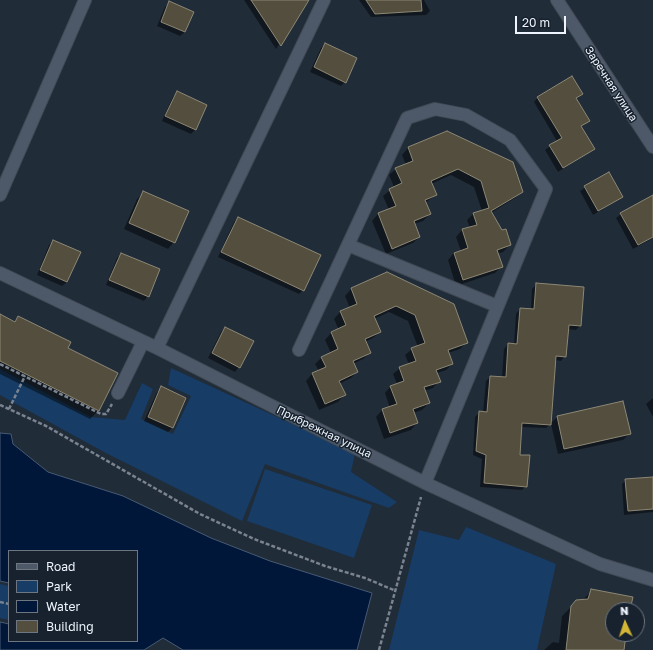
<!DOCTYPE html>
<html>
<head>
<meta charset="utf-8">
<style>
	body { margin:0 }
	#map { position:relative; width:653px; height:650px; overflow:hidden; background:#212c39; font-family:"Golos Text",sans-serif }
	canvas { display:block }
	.legend { position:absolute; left:8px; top:550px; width:130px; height:92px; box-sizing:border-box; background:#17222e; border:1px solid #6d7681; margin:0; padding:5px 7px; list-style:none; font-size:12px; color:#eef5fe }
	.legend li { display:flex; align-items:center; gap:8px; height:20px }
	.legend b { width:20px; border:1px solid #6d7681 }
	.north { position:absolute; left:605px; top:602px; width:40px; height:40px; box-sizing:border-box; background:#17222e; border:1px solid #6d7681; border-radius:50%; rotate:357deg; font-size:11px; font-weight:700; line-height:16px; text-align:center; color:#eef5fe }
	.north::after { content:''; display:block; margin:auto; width:14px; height:18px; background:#d3b635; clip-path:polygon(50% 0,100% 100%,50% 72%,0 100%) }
	.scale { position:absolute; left:515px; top:16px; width:51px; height:18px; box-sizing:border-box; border:2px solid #eef5fe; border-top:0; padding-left:5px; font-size:12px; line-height:14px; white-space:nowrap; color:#eef5fe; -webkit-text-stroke:3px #17222e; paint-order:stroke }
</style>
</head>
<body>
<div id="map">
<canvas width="653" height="650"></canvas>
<ul class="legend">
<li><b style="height:5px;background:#4d5968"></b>Road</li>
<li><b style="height:11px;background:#173c66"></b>Park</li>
<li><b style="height:11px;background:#001739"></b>Water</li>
<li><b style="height:11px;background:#534e3d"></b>Building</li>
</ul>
<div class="north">N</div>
<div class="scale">20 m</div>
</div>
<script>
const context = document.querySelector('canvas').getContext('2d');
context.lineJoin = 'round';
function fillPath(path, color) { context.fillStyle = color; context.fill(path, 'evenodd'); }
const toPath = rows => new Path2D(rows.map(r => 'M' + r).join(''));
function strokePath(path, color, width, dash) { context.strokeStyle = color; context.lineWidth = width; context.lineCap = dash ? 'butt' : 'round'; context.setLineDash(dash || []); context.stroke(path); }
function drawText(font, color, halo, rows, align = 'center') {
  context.font = font + ' "Golos Text",sans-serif'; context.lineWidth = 3; context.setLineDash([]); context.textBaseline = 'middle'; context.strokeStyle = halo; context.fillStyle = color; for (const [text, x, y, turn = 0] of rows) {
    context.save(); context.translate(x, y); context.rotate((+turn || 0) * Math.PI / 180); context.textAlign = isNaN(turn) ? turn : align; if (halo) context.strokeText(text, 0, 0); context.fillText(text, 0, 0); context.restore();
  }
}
fillPath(toPath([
	[171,368,355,453,351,472,397,502,389,508,265,464,242,521,104,452,0,395,0,369,91,417,125,420,142,383,153,389,141,419,173,434,191,396,168,385],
	[265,469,372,505,354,558,247,521],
	[466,527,556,564,537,650,389,650,419,530,459,540],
	[0,584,9,586,9,620,0,618]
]), '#173c66');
const water = toPath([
	[0,433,11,434,13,444,48,472,123,496,211,538,270,561,372,593,357,650,183,650,163,638,144,650,0,650,0,622,9,624,9,641,137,641,137,551,9,551,9,583,0,581,0,433]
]);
fillPath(water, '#001739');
strokePath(water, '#475a74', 1);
fillPath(toPath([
	[244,0,308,0,276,49],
	[359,0,424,0,430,11,426,15,371,17],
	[170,3,185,32,180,36,157,26,165,7],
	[325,44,345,82,341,86,310,72,321,48],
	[177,92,206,105,195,130,191,134,162,121,173,97],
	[582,94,575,99,588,121,581,127,594,149,558,172,545,150,557,141,534,102,538,97],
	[447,132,522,192,515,198,491,213,510,245,503,252,497,254,501,267,495,273,456,286,448,260,454,253,461,251,456,237,462,230,470,228,467,220,474,213,482,211,474,187,451,175,431,184,436,195,425,203,430,214,423,221,414,224,419,237,413,243,386,254,372,221,378,214,389,210,383,196,394,187,389,175,396,169,406,165,402,155,408,148],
	[609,173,622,197,593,215,580,191],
	[144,192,174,242,168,249,124,229,137,199],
	[653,196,653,238,633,249,616,218,621,214],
	[238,218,303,290,299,294,218,257,234,222],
	[54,241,67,282,62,286,37,275,49,245],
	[121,254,148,296,144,301,106,285,117,258],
	[387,273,467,342,460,349,448,353,452,364,446,370,437,373,439,381,433,388,424,391,429,403,422,410,414,413,417,423,411,430,384,439,376,417,382,410,390,408,385,393,391,386,397,384,393,374,400,368,409,364,405,355,412,349,418,347,408,321,389,312,374,319,380,332,373,338,365,342,370,353,363,359,353,364,357,372,351,378,339,384,344,395,338,402,319,410,306,381,312,374,319,371,315,364,322,357,331,353,325,340,331,333,339,330,334,319,340,312,350,308,345,296,351,289],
	[537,284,580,326,576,330,567,329,565,356,561,361,555,360,550,424,557,417,630,433,623,440,558,454,551,424,546,428,521,427,519,456,526,486,522,490,480,487,482,459,473,455,475,417,480,412,483,413,486,381,490,377,502,377,504,349,508,344,514,345,516,314,520,309,531,310,532,289],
	[0,316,13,322,19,317,67,349,99,410,90,419,0,374],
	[225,328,239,367,235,372,208,358,221,332],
	[162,388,185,398,172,428,168,432,144,421,157,392],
	[653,398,653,417,646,404],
	[653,478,653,512,624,515,622,484,626,480],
	[591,591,629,610,613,610,613,634,625,634,623,650,544,650,553,642,559,643,562,616,577,601,582,601]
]), '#0007');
const building = toPath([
	[251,0,309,0,281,46,251,0],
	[366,0,421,0,422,11,375,14,366,0],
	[169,1,194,12,185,32,161,22,169,1],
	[325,43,357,58,346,83,314,67,325,43],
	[572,76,583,94,576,98,590,121,581,126,595,149,563,168,549,145,562,138,537,97,572,76],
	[177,91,207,105,196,130,165,116,177,91],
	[447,131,513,162,523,192,491,211,502,230,506,229,511,245,497,250,503,267,463,280,454,253,468,248,462,229,477,225,473,213,489,208,481,181,458,169,431,181,437,195,425,200,431,214,414,221,420,237,392,249,378,213,396,206,389,189,402,183,395,168,413,161,408,147,447,131],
	[609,172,623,197,598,211,584,186,609,172],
	[143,191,189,211,175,243,129,223,143,191],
	[653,195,653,237,638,245,620,213,653,195],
	[238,217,321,255,304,291,221,252,238,217],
	[53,240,81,252,67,282,40,270,53,240],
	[121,253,160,269,149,297,109,280,121,253],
	[387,272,454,304,468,343,448,350,453,364,436,370,441,382,424,387,430,403,413,409,418,423,390,433,382,409,397,404,390,386,404,381,399,367,416,361,411,348,425,343,415,315,396,306,374,316,381,332,365,339,371,353,353,361,358,372,339,381,346,395,325,404,312,373,326,367,321,357,338,349,331,332,346,325,340,311,357,304,351,288,387,272],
	[536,283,584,287,581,326,569,325,566,357,556,356,551,425,522,423,520,455,530,455,527,487,484,483,486,455,476,451,479,411,487,412,490,376,506,377,508,343,517,344,520,308,534,309,536,283],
	[0,314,15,322,18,316,71,342,68,348,118,373,99,411,0,361,0,314],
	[225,327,254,341,240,368,212,353,225,327],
	[161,386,186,398,173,428,148,417,161,386],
	[623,401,631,434,564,449,557,416,623,401],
	[653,477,653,509,628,511,625,479,653,477],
	[591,589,633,597,630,610,613,610,613,634,626,634,624,650,566,650,571,606,576,600,588,599,591,589]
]);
fillPath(building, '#534e3d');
strokePath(building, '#8d8875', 1);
const minor = toPath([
	[557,0,653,147],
	[0,195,85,0],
	[348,245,497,306],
	[0,273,157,348,425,483,600,564,653,580],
	[157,348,324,0],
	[299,350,407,118,435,109,466,115,510,140,546,189,425,483],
	[118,393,143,342]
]);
strokePath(minor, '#414a55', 14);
strokePath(toPath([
	[0,364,101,414,106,414,112,404],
	[0,405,46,426,200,514,254,539,325,566,365,578,396,591],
	[9,409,25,376],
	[0,602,9,604],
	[379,650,421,497]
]), '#7a838f', 2.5, [4, 2]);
strokePath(minor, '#4d5968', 12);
drawText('11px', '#eef5fe', '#17222e', [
	["Заречная улица",611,84,57],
	["Прибрежная улица",324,432,26]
]);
</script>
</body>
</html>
